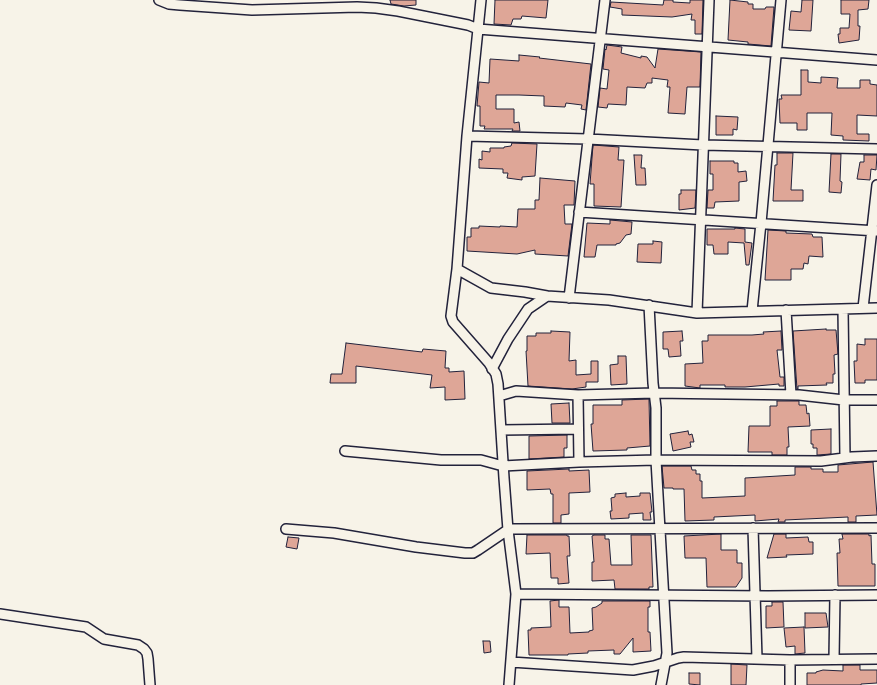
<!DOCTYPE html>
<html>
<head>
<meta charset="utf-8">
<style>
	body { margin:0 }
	canvas { display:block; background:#f7f3e8 }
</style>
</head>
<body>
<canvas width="877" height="685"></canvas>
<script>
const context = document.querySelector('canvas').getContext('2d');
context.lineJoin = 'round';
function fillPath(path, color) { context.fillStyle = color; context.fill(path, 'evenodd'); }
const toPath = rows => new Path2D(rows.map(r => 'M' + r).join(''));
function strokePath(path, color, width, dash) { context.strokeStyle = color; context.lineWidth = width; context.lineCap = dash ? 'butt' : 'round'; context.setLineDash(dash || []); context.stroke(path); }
const building = toPath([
	[390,0,416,0,416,5,404,6,391,4,390,0],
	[495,0,548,0,546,18,522,16,521,19,513,19,511,25,494,24,495,0],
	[664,0,673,0,673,2,690,3,690,0,703,0,702,34,695,34,695,20,691,20,692,14,672,17,622,15,622,9,610,7,611,2,663,5,664,0],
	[730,0,748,2,748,4,753,4,753,9,765,9,766,7,774,7,771,46,748,44,748,42,728,40,730,0],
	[802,0,813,0,811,31,789,30,791,11,801,12,802,0],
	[841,0,869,0,868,9,858,10,858,26,860,26,859,40,839,43,838,34,840,34,840,28,849,28,850,14,841,14,841,0],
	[607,45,622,47,621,53,641,58,641,56,647,57,655,68,658,49,701,52,700,87,687,87,685,114,668,113,670,87,667,87,668,80,652,78,652,83,647,83,645,88,627,87,626,105,608,104,607,108,598,107,600,88,607,89,609,70,603,69,605,49,606,50,607,45],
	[519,55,540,57,539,58,591,64,586,110,581,109,582,105,566,103,565,107,544,106,544,96,519,95,496,95,496,109,514,109,514,123,519,122,520,131,512,131,513,129,484,129,485,126,480,126,480,106,477,106,479,82,489,83,490,59,519,61,519,55],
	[801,70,808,70,808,82,821,83,821,77,838,78,837,88,860,88,860,80,870,80,870,84,877,85,877,116,857,115,857,134,869,134,869,141,843,140,843,136,831,135,832,113,807,113,807,130,797,130,797,123,780,123,779,99,782,99,781,95,801,95,801,70],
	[716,116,738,117,737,130,733,129,733,135,716,135,716,116],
	[512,143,537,144,535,176,522,177,522,180,507,178,508,173,503,173,503,169,479,168,479,159,482,160,482,151,490,152,490,148,504,148,504,147,511,146,512,143],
	[593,145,619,147,618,160,624,160,621,207,594,206,594,184,590,184,593,145],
	[777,153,793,153,791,190,803,190,803,201,773,201,775,165,777,165,777,153],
	[831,154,841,154,840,181,842,182,841,193,829,192,831,154],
	[634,155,642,155,641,168,645,168,646,185,636,185,634,155],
	[864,155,877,155,876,170,871,169,870,180,857,179,860,162,864,162,864,155],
	[710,161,734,161,734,163,738,163,738,172,746,171,747,181,739,182,739,201,715,202,714,208,707,208,708,190,713,190,713,174,710,174,710,161],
	[540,178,575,181,574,205,564,205,565,224,572,224,568,256,535,254,535,250,517,254,467,251,467,237,471,237,471,228,479,228,479,226,500,227,500,226,517,227,518,209,535,209,535,200,539,200,540,178],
	[681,190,696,190,695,208,679,210,679,194,681,194,681,190],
	[610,220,632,222,631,234,626,235,620,243,616,244,616,245,597,245,595,257,584,257,587,223,610,224,610,220],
	[735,228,745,229,745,242,752,243,749,265,746,265,744,243,728,242,728,254,714,254,713,245,707,245,707,229,735,229,735,228],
	[768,230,786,231,786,233,812,234,813,237,822,237,823,257,809,256,808,264,804,263,803,269,791,269,791,280,765,280,768,230],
	[653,241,662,242,661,263,637,262,638,244,653,244,653,241],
	[826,329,826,330,836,330,838,354,834,355,835,374,833,374,833,383,826,383,827,385,798,386,798,389,797,389,793,331,826,329],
	[551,331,570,332,569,361,576,360,576,375,591,374,591,361,598,361,598,382,586,382,586,387,572,389,528,386,526,351,527,351,527,336,536,336,536,333,551,333,551,331],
	[682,331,683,341,680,341,681,356,669,357,668,349,663,349,663,332,682,331],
	[781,331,782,350,777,350,780,377,784,377,784,386,779,386,779,384,745,387,725,387,725,385,700,385,700,388,685,386,685,364,703,363,702,341,708,341,708,335,752,335,764,334,763,332,781,331],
	[865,339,877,339,877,380,865,380,865,383,855,383,854,361,857,361,857,344,865,345,865,339],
	[346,343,422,352,423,349,446,351,445,368,449,368,449,372,464,371,465,399,445,400,445,387,430,388,432,375,356,366,356,383,330,383,331,374,342,374,346,343],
	[618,356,626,356,627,384,611,385,610,365,618,364,618,356],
	[649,399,650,446,627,448,627,450,593,451,591,424,593,424,593,405,622,405,622,400,649,399],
	[777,401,799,401,799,405,806,405,807,414,809,413,810,426,788,427,789,447,787,447,787,455,772,455,772,452,748,452,749,426,770,426,770,406,777,406,777,401],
	[569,403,570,423,552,423,551,404,569,403],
	[831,429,831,454,817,455,817,448,813,448,813,444,811,444,811,430,831,429],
	[688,431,689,435,692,434,694,442,690,442,691,447,673,451,670,434,688,431],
	[567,435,567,448,564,448,564,457,529,459,529,436,567,435],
	[873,462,877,515,856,516,856,522,848,522,848,517,785,520,785,522,778,522,779,519,755,521,755,515,714,517,714,520,685,521,684,489,673,489,673,488,664,488,662,466,691,466,692,470,696,470,696,474,700,474,700,481,702,481,702,498,745,496,745,478,795,475,795,467,811,467,811,469,823,469,823,472,838,472,838,465,873,462],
	[569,469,569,471,589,470,590,492,569,493,569,514,561,515,561,523,553,523,553,494,551,494,550,489,527,490,527,471,569,469],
	[626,493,626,497,640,496,640,493,650,493,652,512,650,512,651,520,643,520,643,513,629,514,629,518,611,519,610,511,612,511,611,498,615,497,615,494,626,493],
	[721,534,721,550,737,550,737,563,742,563,742,578,736,587,707,587,706,558,685,558,684,536,721,534],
	[774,534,786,534,786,538,808,537,809,542,813,542,813,554,786,555,787,557,767,558,774,534],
	[842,534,869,534,869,536,871,535,872,564,875,564,875,586,838,586,837,553,840,553,839,539,843,539,842,534],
	[527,535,567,535,567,536,569,536,570,556,567,556,569,583,558,584,558,578,551,578,550,553,526,554,527,535],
	[594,535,605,535,605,539,609,539,611,565,632,565,631,535,651,535,653,587,649,587,649,589,615,589,614,580,592,581,592,562,594,562,592,536,594,535],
	[288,537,299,538,297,549,286,547,288,537],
	[559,600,559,607,569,607,570,633,589,632,589,631,593,630,592,608,596,607,602,603,602,601,650,601,650,607,648,607,648,632,650,632,651,651,633,652,633,638,620,654,614,654,614,650,588,651,588,653,568,654,568,655,529,655,528,630,531,630,531,628,551,627,550,601,559,600],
	[772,602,783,602,784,627,766,628,766,606,772,606,772,602],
	[805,613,826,613,828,627,805,628,805,613],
	[804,627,805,653,795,654,795,646,786,647,784,628,804,627],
	[483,641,490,641,491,652,484,653,483,641],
	[731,664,747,665,746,685,731,685,731,664],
	[843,665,860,665,860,670,877,670,877,683,861,684,861,685,807,685,807,673,816,673,816,672,823,670,843,671,843,665],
	[689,673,700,673,700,685,689,684,689,673]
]);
fillPath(building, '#dea697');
strokePath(building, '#22223b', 1);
const minor = toPath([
	[159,0,169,4,180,5,252,10,357,7,376,8,398,11,468,25,478,29,877,60],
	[481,0,467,136,457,269,451,316,453,322,489,363,496,374,498,384,504,478,508,530,516,594,509,685],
	[467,136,588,139,703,145,877,149],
	[579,212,877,231],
	[457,269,491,288,525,292,547,296,609,300,697,313,877,308],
	[569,298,605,0],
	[649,305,653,383,656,408,656,460,667,653,661,685],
	[863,308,877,185],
	[843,309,845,458],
	[786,310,791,395],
	[752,311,761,223,781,0],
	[697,313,709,0],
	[492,369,508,339,528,309,547,296],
	[578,395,579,462],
	[499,396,516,391,578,395,654,393,799,395,844,400,877,400],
	[501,430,578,429],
	[345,451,441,460,481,460,503,466,579,462,656,460,821,461,852,457,877,456],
	[753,528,757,659],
	[286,529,334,533,416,547,465,553,473,553,478,550,506,531,511,529,877,528],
	[516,594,768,596,877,595],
	[0,614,86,627,104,639,138,645,144,649,147,653,148,659,150,685],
	[834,659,835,595],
	[790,660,790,685],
	[511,662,633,670,654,666,678,658,684,657,790,660,877,659]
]);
strokePath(minor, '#22223b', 12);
strokePath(minor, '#f7f3e8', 9);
</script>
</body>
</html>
